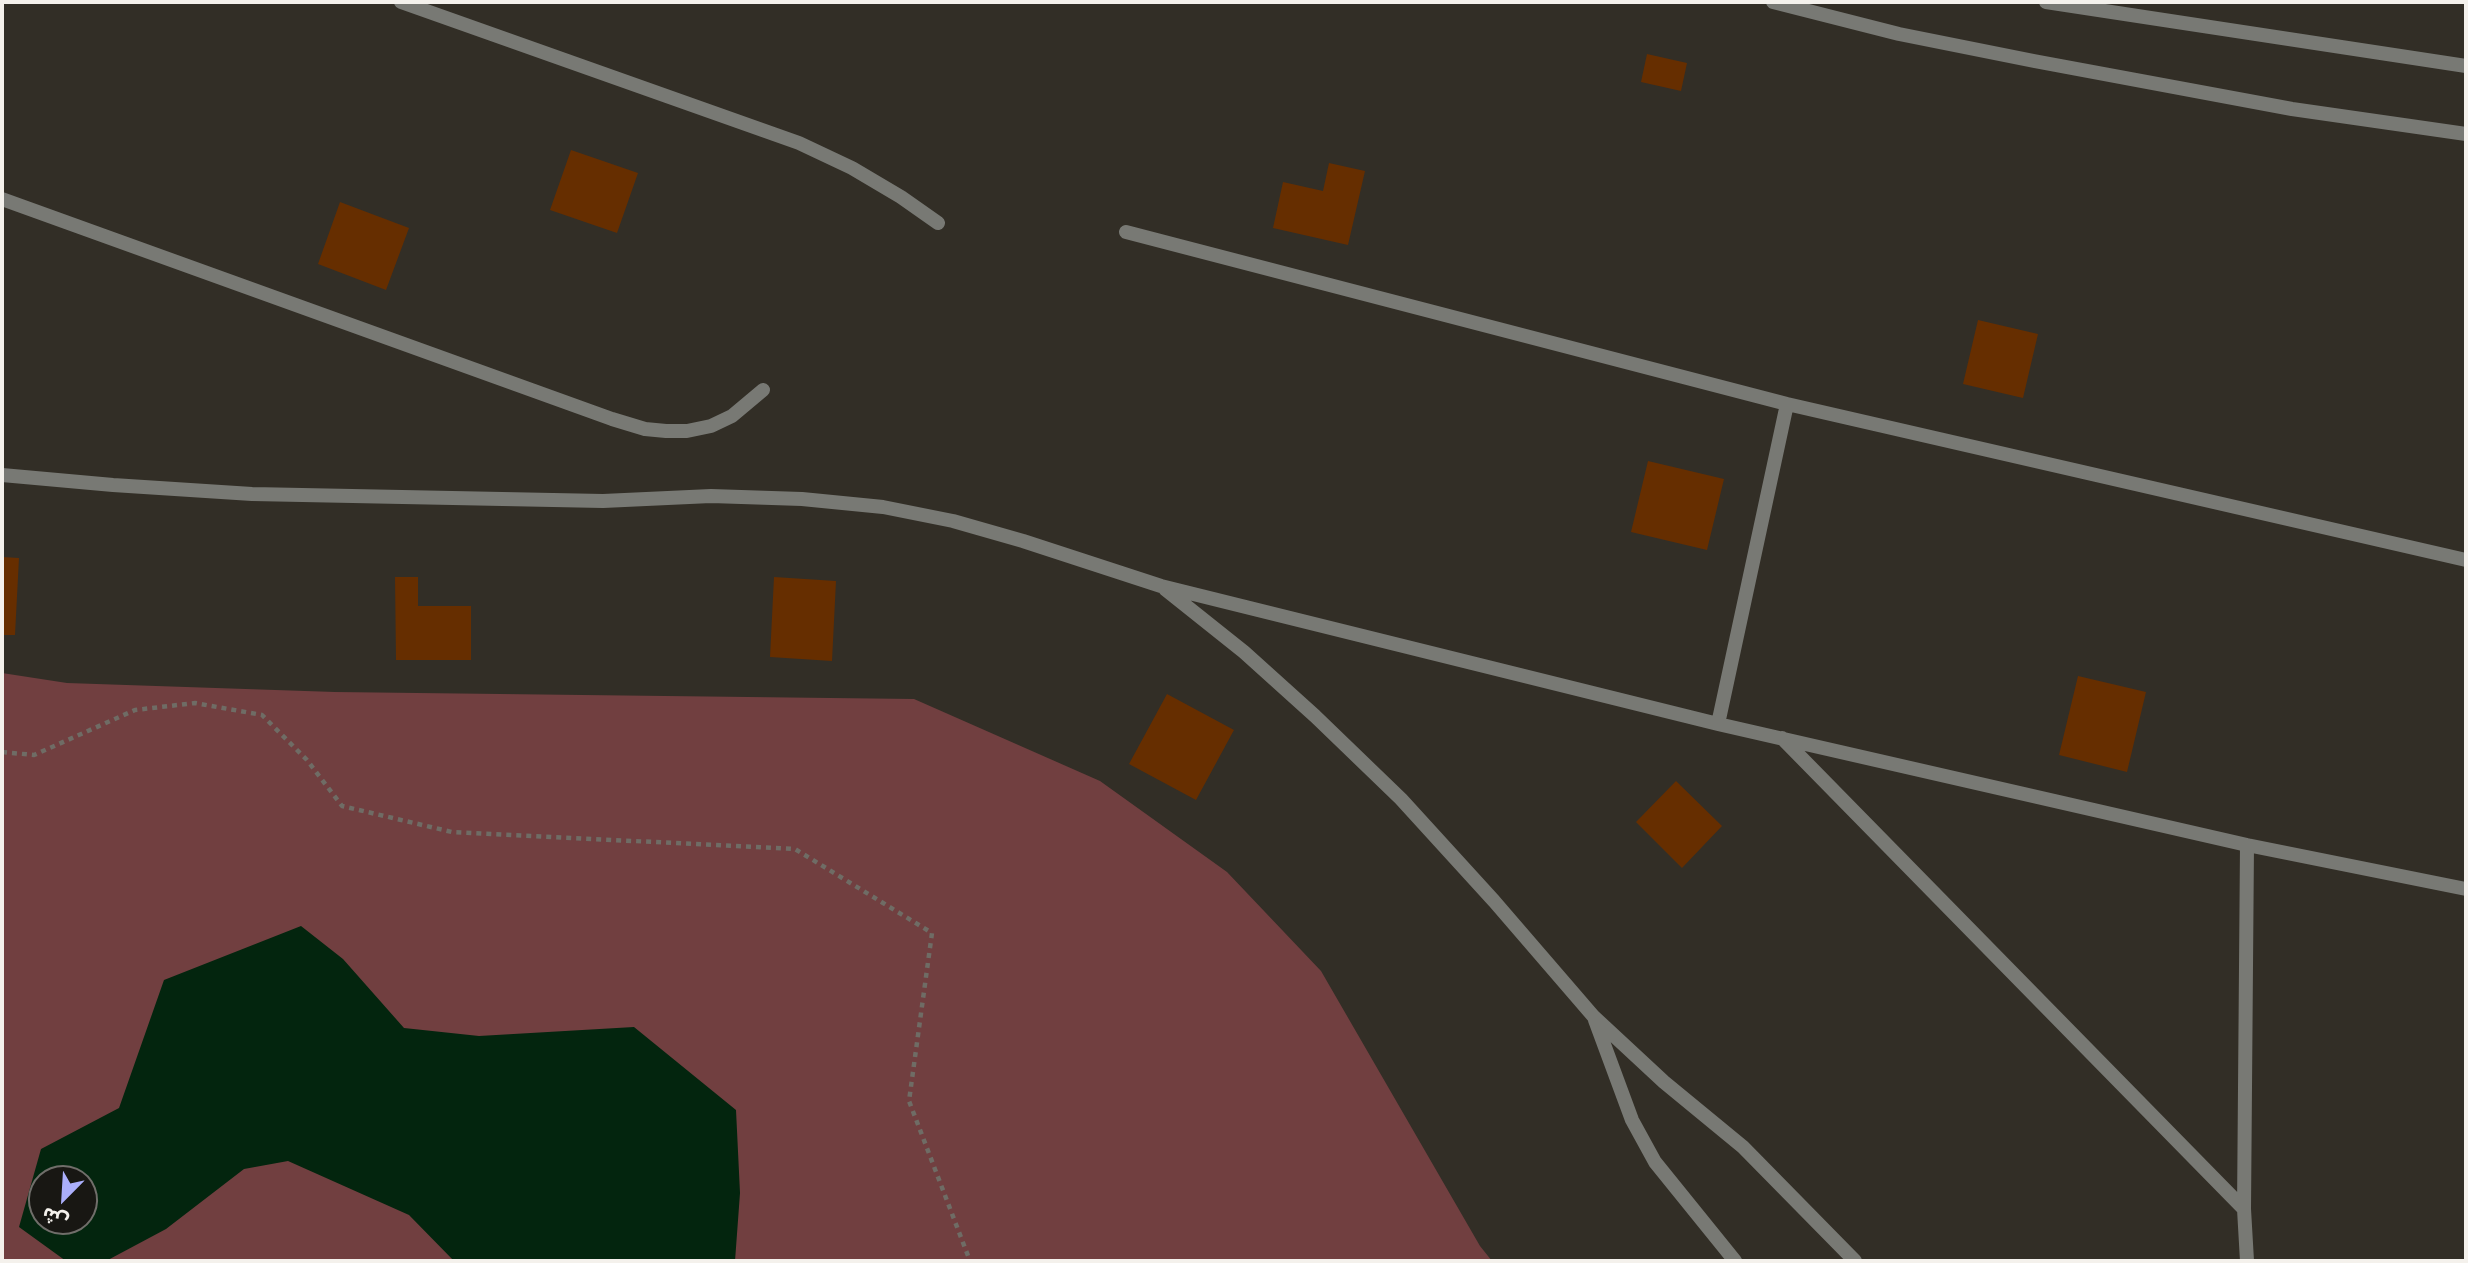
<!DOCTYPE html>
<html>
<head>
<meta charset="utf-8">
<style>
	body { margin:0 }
	#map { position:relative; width:2468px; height:1263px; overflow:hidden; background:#322e26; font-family:Bitter,"Noto Sans Arabic",serif }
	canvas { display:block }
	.frame { position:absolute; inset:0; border:4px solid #f4f1ec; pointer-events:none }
	.north { position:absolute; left:28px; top:1165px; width:70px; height:70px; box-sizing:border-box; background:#181713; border:2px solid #706e6a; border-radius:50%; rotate:204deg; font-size:19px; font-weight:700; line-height:28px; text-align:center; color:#f4f1ec }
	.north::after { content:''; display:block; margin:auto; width:24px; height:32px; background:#abaffb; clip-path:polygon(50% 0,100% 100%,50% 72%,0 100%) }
</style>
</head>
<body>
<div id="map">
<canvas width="2468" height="1263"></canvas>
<div class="frame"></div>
<div class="north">ش</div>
</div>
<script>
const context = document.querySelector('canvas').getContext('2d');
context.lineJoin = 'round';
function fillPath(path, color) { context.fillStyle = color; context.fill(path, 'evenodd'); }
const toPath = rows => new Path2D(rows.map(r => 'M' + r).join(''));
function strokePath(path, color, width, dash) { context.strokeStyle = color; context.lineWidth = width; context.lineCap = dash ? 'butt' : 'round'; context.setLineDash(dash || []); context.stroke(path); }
fillPath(toPath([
	[2,673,67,683,335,692,914,699,1100,781,1227,872,1321,971,1480,1246,1492,1261,2,1261],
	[42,1179,84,1179,84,1221,42,1221]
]), '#713f40');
fillPath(toPath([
	[301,926,343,959,404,1028,479,1036,634,1027,736,1110,740,1193,735,1261,454,1261,409,1215,288,1161,244,1169,166,1229,106,1261,66,1261,19,1227,41,1149,119,1108,164,980],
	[42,1179,84,1179,84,1221,42,1221]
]), '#03250e');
fillPath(toPath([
	[1647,54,1687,63,1681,91,1641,82],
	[571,150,638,173,617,233,550,210],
	[1329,163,1365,171,1348,245,1273,228,1283,182,1323,191],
	[340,202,409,228,386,290,318,264],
	[1978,320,2038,334,2023,398,1963,384],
	[1648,461,1724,479,1707,550,1631,532],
	[2,557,19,558,15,635,2,635],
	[395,577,418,577,418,606,471,606,471,660,396,660],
	[774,577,836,581,832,661,770,657],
	[2078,676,2146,692,2127,772,2059,755],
	[1167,694,1234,730,1196,800,1129,764],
	[1676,781,1722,826,1682,868,1636,822]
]), '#662e00');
strokePath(toPath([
	[2,752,34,755,135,710,195,703,262,715,307,760,342,806,452,832,795,849,932,933,909,1101,970,1261]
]), '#6f6c65', 4.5, [5, 5]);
strokePath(toPath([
	[401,2,799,143,852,168,901,197,938,223],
	[1773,2,1899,34,2034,61,2292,109,2466,134],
	[2046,2,2466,66],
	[2,199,612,419,645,429,666,431,687,431,711,426,732,416,763,390],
	[1126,232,1787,404,2466,560],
	[2,475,113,485,252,494,603,501,711,496,802,499,883,507,953,521,1023,541,1161,586,1718,724,2247,845,2466,889],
	[1165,589,1244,652,1315,716,1401,799,1494,901,1594,1017,1664,1082,1743,1147,1855,1261],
	[1718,724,1787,404],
	[1782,738,2244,1209],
	[2247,845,2244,1209,2247,1261],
	[1595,1020,1632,1120,1655,1162,1735,1261]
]), '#787974', 14);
</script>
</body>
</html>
